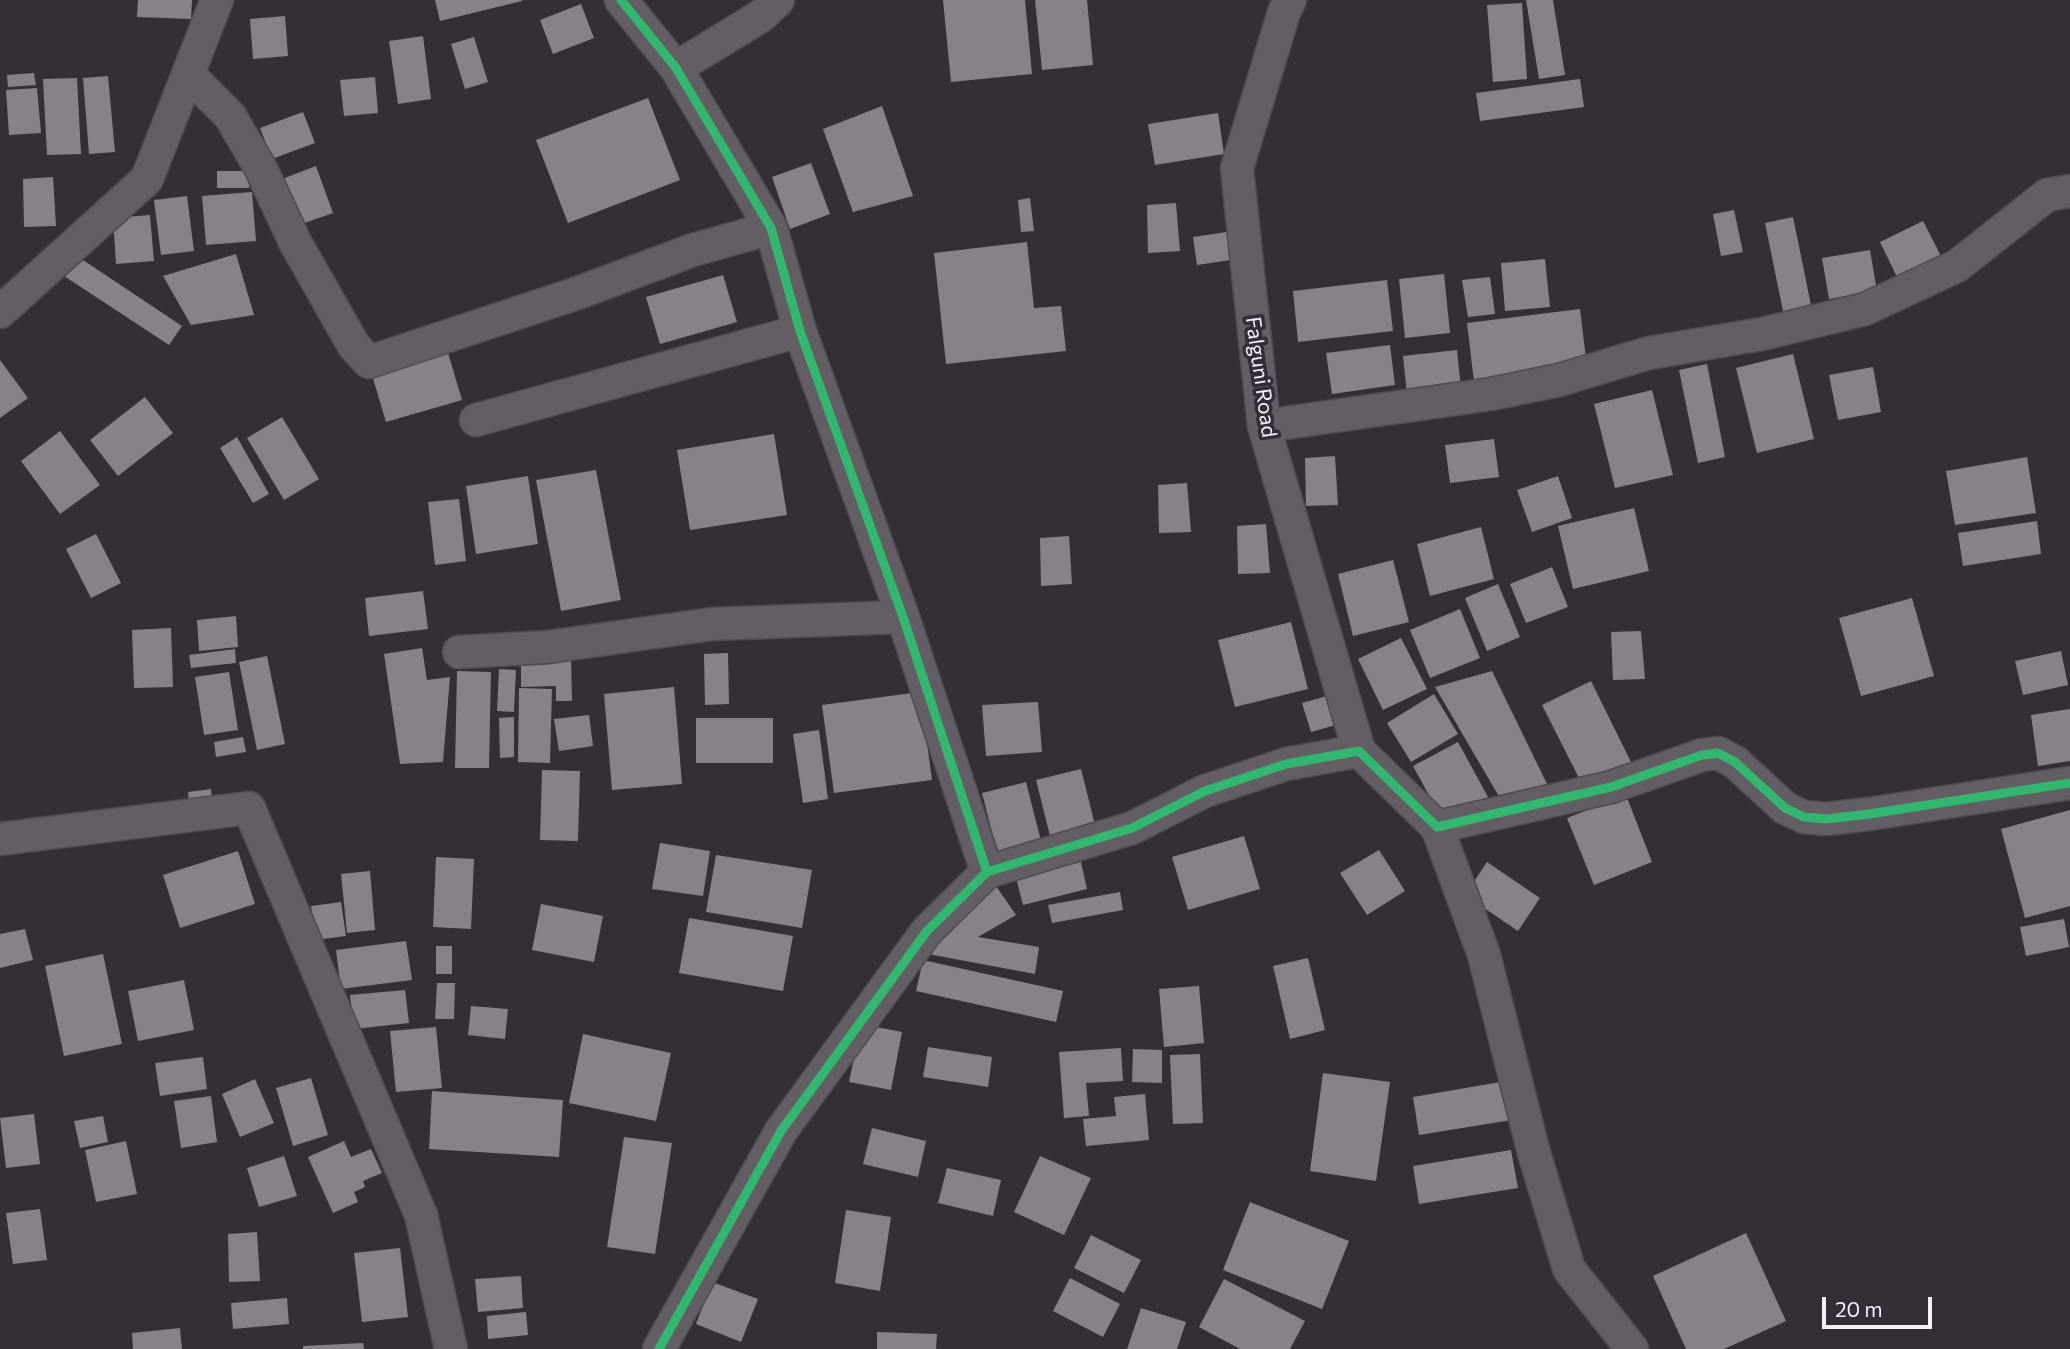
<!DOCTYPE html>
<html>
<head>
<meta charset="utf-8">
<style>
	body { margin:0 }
	#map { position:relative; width:2070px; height:1349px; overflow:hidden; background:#342e36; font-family:Commissioner,sans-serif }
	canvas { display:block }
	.scale { position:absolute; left:1822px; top:1297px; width:110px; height:32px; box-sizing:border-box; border:4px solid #f6f0fa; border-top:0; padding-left:9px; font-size:21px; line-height:24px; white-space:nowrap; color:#f6f0fa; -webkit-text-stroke:5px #352b3a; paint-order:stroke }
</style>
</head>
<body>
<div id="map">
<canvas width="2070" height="1349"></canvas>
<div class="scale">20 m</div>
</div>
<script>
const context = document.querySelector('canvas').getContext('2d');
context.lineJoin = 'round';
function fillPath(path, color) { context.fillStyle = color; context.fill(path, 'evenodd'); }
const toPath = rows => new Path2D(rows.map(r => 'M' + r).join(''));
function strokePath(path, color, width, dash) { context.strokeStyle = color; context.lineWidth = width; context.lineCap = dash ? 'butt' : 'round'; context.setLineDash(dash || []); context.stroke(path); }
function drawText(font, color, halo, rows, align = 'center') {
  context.font = font + ' Commissioner,sans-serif'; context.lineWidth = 7; context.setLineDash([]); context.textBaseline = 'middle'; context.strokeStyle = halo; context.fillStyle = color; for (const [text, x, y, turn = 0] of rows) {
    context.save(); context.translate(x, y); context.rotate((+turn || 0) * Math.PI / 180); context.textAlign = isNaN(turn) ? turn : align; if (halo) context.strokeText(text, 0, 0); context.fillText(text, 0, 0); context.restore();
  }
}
fillPath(toPath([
	[138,0,192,0,191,19,137,17],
	[435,0,522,0,522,1,440,21],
	[943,0,1025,0,1032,74,951,82],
	[1035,0,1087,0,1093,65,1042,70],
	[1526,0,1553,0,1565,75,1539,79],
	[1522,3,1527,79,1493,82,1487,5],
	[581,4,594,38,553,54,540,20],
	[285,16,288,56,253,59,250,19],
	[423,36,431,99,398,104,389,41],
	[474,37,488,82,465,89,451,44],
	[34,73,36,85,8,87,7,75],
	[108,76,115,152,89,154,83,78],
	[375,77,378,113,344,116,340,80],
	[77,78,81,154,47,155,43,79],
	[1580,79,1584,107,1480,121,1476,93],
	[37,88,41,133,9,135,6,90],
	[648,98,680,180,568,223,536,140],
	[882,106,913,196,853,212,823,129],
	[303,112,315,143,272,159,260,128],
	[1218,113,1224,154,1155,165,1148,124],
	[811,163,830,214,790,229,772,177],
	[316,166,333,213,299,225,282,179],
	[217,171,250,171,249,188,217,188],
	[53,177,56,226,24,227,23,179],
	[252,192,256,241,206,245,202,196],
	[187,196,194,251,161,255,154,200],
	[1030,198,1034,231,1021,232,1018,200],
	[1176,203,1180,251,1148,253,1147,205],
	[1734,210,1743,252,1721,256,1713,214],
	[150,215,154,261,116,264,113,218],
	[1793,217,1812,310,1784,316,1765,223],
	[1923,221,1942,258,1898,279,1880,242],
	[1240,230,1244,258,1197,265,1193,237],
	[1027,242,1034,308,1061,306,1066,351,946,364,934,253],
	[1870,250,1877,291,1829,299,1822,258],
	[74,254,182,326,169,345,61,274],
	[236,254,254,315,191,325,163,276],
	[1545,259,1550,307,1505,311,1501,263],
	[1444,274,1450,333,1405,338,1399,279],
	[723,275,737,322,660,344,646,297],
	[1490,277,1495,314,1468,317,1462,280],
	[1387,280,1393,331,1298,342,1293,291],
	[1580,309,1587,367,1474,382,1467,323],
	[1390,345,1395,385,1332,394,1326,353],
	[1457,350,1461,389,1407,395,1403,356],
	[448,353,462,400,386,422,372,375],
	[1793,354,1814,439,1757,453,1736,368],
	[0,360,28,398,0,418],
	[1707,364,1725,457,1698,463,1679,370],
	[1873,367,1881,412,1838,420,1829,375],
	[1652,390,1673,475,1615,488,1594,404],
	[145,397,173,433,118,476,90,440],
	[282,417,319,479,284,500,247,438],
	[60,431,100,485,60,514,21,461],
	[774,434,787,515,690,530,677,450],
	[237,437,269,494,253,503,220,448],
	[1494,439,1499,477,1450,483,1445,445],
	[1335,456,1338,505,1306,506,1305,458],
	[2027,457,2036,513,1955,525,1946,471],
	[596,470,621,600,561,611,536,480],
	[528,476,538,544,476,554,466,486],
	[1558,476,1572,518,1532,532,1517,490],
	[1187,483,1191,532,1159,533,1158,485],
	[459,499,466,561,435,565,428,502],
	[1634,508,1649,571,1573,589,1558,526],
	[2037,521,2041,554,1963,566,1958,533],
	[1266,524,1270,573,1238,574,1237,526],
	[1481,527,1494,579,1430,596,1417,544],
	[96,534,121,583,91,598,66,549],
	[1069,536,1072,584,1041,586,1040,538],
	[1393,560,1409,622,1353,636,1338,574],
	[1552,567,1568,607,1526,623,1510,584],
	[1498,584,1520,637,1487,651,1465,598],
	[423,591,428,629,369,636,365,598],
	[1912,598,1934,676,1861,696,1839,618],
	[1460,609,1480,658,1430,678,1410,630],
	[236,616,238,647,199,651,197,620],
	[1291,622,1308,689,1235,707,1218,640],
	[171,628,173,687,134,688,132,630],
	[1641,631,1645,679,1613,680,1611,632],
	[1401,638,1427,689,1383,710,1358,659],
	[422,648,427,680,450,677,443,762,400,764,384,654],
	[235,649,236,663,191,668,189,655],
	[2061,651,2068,685,2023,695,2015,661],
	[728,653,729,704,705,705,704,654],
	[267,656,285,744,257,750,239,662],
	[571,657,572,701,556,701,556,686,521,687,521,658],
	[499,669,516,670,514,712,497,711],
	[457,671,491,672,489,768,455,768],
	[1492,671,1548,786,1504,805,1435,687],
	[229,672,238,730,204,735,195,677],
	[1591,681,1631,762,1583,786,1542,705],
	[674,687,682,784,612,790,604,694],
	[519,688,552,689,550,763,518,762],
	[920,692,932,780,834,793,822,705],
	[1334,694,1343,723,1311,732,1302,703],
	[1434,694,1458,734,1411,762,1387,723],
	[1038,702,1042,752,986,756,982,705],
	[2070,709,2070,761,2038,766,2031,715],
	[589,715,593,746,559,751,554,719],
	[514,717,514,757,500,758,499,718],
	[696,718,773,718,773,763,696,763],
	[819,730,828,799,803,803,793,734],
	[243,737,246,752,216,757,214,742],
	[1458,742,1488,797,1443,821,1413,766],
	[1081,769,1097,833,1052,844,1036,780],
	[542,770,580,771,578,841,540,840],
	[1026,782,1042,845,998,856,982,793],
	[211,789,213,810,190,812,188,792],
	[1626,795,1652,862,1594,885,1567,818],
	[2070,810,2070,906,2025,918,2001,829],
	[1244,836,1260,889,1188,910,1172,857],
	[660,843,710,851,703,896,652,889],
	[1379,850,1405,891,1367,915,1340,873],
	[238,851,255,904,180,928,163,875],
	[716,855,812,870,802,928,706,912],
	[436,857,474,859,471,929,433,927],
	[1081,862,1087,889,1023,905,1016,878],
	[1487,862,1540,898,1518,931,1465,895],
	[370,871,375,930,347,933,341,874],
	[996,886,1016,915,978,937,1039,947,1035,974,928,954,943,933],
	[1120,892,1123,910,1052,923,1048,905],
	[341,902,346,936,316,940,311,906],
	[541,904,603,916,594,962,532,950],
	[689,918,793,936,783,991,679,973],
	[2064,919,2069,947,2026,956,2020,927],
	[25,929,33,960,0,968,0,934],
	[406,941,412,980,341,989,336,950],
	[436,946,452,946,452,974,436,974],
	[103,954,122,1044,64,1056,45,966],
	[1308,958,1325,1030,1290,1039,1273,966],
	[923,960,1063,991,1056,1022,916,991],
	[184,980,194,1030,138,1041,128,991],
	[437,983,455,983,454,1019,435,1019],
	[1199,986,1204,1043,1164,1047,1159,989],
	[405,990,409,1023,354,1029,350,995],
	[471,1006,508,1009,505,1039,468,1035],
	[861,1024,902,1032,891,1090,849,1082],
	[436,1027,442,1088,396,1092,390,1031],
	[583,1034,671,1053,656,1121,569,1103],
	[928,1047,992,1057,988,1087,923,1077],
	[1121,1048,1123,1081,1086,1083,1089,1116,1064,1118,1059,1052],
	[1133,1049,1162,1050,1162,1083,1132,1082],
	[1200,1054,1203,1123,1173,1124,1170,1055],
	[203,1057,207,1089,160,1096,155,1063],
	[1323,1073,1390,1082,1376,1181,1310,1171],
	[311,1078,328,1135,293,1146,276,1088],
	[255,1079,274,1123,240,1137,222,1094],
	[1512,1080,1518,1119,1419,1135,1413,1097],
	[432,1091,563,1100,559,1157,429,1149],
	[1145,1094,1149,1140,1086,1146,1083,1119,1116,1116,1114,1097],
	[211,1096,217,1142,181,1148,174,1101],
	[34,1114,40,1164,6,1168,0,1118],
	[103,1116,108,1142,80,1148,74,1121],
	[872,1128,926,1141,918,1177,863,1164],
	[624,1137,672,1143,655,1254,607,1247],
	[126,1141,137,1194,96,1202,85,1150],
	[344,1141,351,1157,371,1149,382,1173,363,1181,365,1187,354,1192,358,1202,333,1213,308,1157],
	[1511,1150,1518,1188,1419,1204,1413,1166],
	[284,1156,297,1196,259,1207,247,1168],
	[1040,1156,1091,1178,1064,1235,1014,1212],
	[947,1168,1001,1180,993,1216,938,1203],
	[1250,1202,1349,1241,1322,1309,1223,1270],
	[40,1209,47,1260,13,1264,6,1213],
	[846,1210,891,1217,880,1291,835,1283],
	[257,1232,260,1281,229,1282,228,1234],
	[1746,1233,1786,1321,1724,1349,1686,1349,1653,1276],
	[1091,1235,1141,1260,1124,1293,1074,1268],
	[400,1248,408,1317,362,1322,354,1253],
	[521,1276,523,1308,478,1312,475,1279],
	[1070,1278,1120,1304,1103,1337,1053,1311],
	[1224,1279,1305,1321,1290,1349,1240,1349,1199,1327],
	[712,1282,758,1299,741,1342,696,1324],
	[287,1298,289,1324,233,1329,231,1303],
	[1141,1308,1186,1322,1177,1349,1127,1349],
	[526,1312,528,1335,488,1339,487,1316],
	[180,1328,182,1349,133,1349,132,1333],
	[877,1332,937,1334,936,1349,877,1349],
	[363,1343,364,1349,303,1349,303,1346]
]), '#87828a');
const minor = toPath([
	[621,0,676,68,771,228,800,331,903,617,987,872,927,931,781,1131,659,1349],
	[1290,0,1284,12,1237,168,1264,426,1359,751],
	[676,68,761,16,778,0],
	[188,74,230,116,261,169,295,242,354,346,369,362,575,294,693,250,771,228],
	[0,312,147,179,217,0],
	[476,420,800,331],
	[1264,426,1491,394,1559,380,1649,353,1762,334,1865,309,1957,266,2047,195,2070,191],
	[459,652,548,647,712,624,903,617],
	[1437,827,1484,955,1534,1153,1569,1269,1632,1349],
	[0,839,249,808,421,1215,451,1349],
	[987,872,1132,828,1205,791,1286,764,1359,751,1437,827,1611,787,1702,755,1718,753,1735,762,1785,808,1804,817,1826,819,1869,814,2070,783]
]);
strokePath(minor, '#504b52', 35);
strokePath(minor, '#625e64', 32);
strokePath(toPath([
	[621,0,676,68,771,228,800,331,903,617,987,872,927,931,781,1131,659,1349],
	[987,872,1132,828,1205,791,1286,764,1359,751,1437,827,1611,787,1702,755,1718,753,1735,762,1785,808,1804,817,1826,819,1869,814,2070,783]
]), '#33b770', 9);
drawText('21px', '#f6f0fa', '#352b3a', [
	["Falguni Road",1261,377,82]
]);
</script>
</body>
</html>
